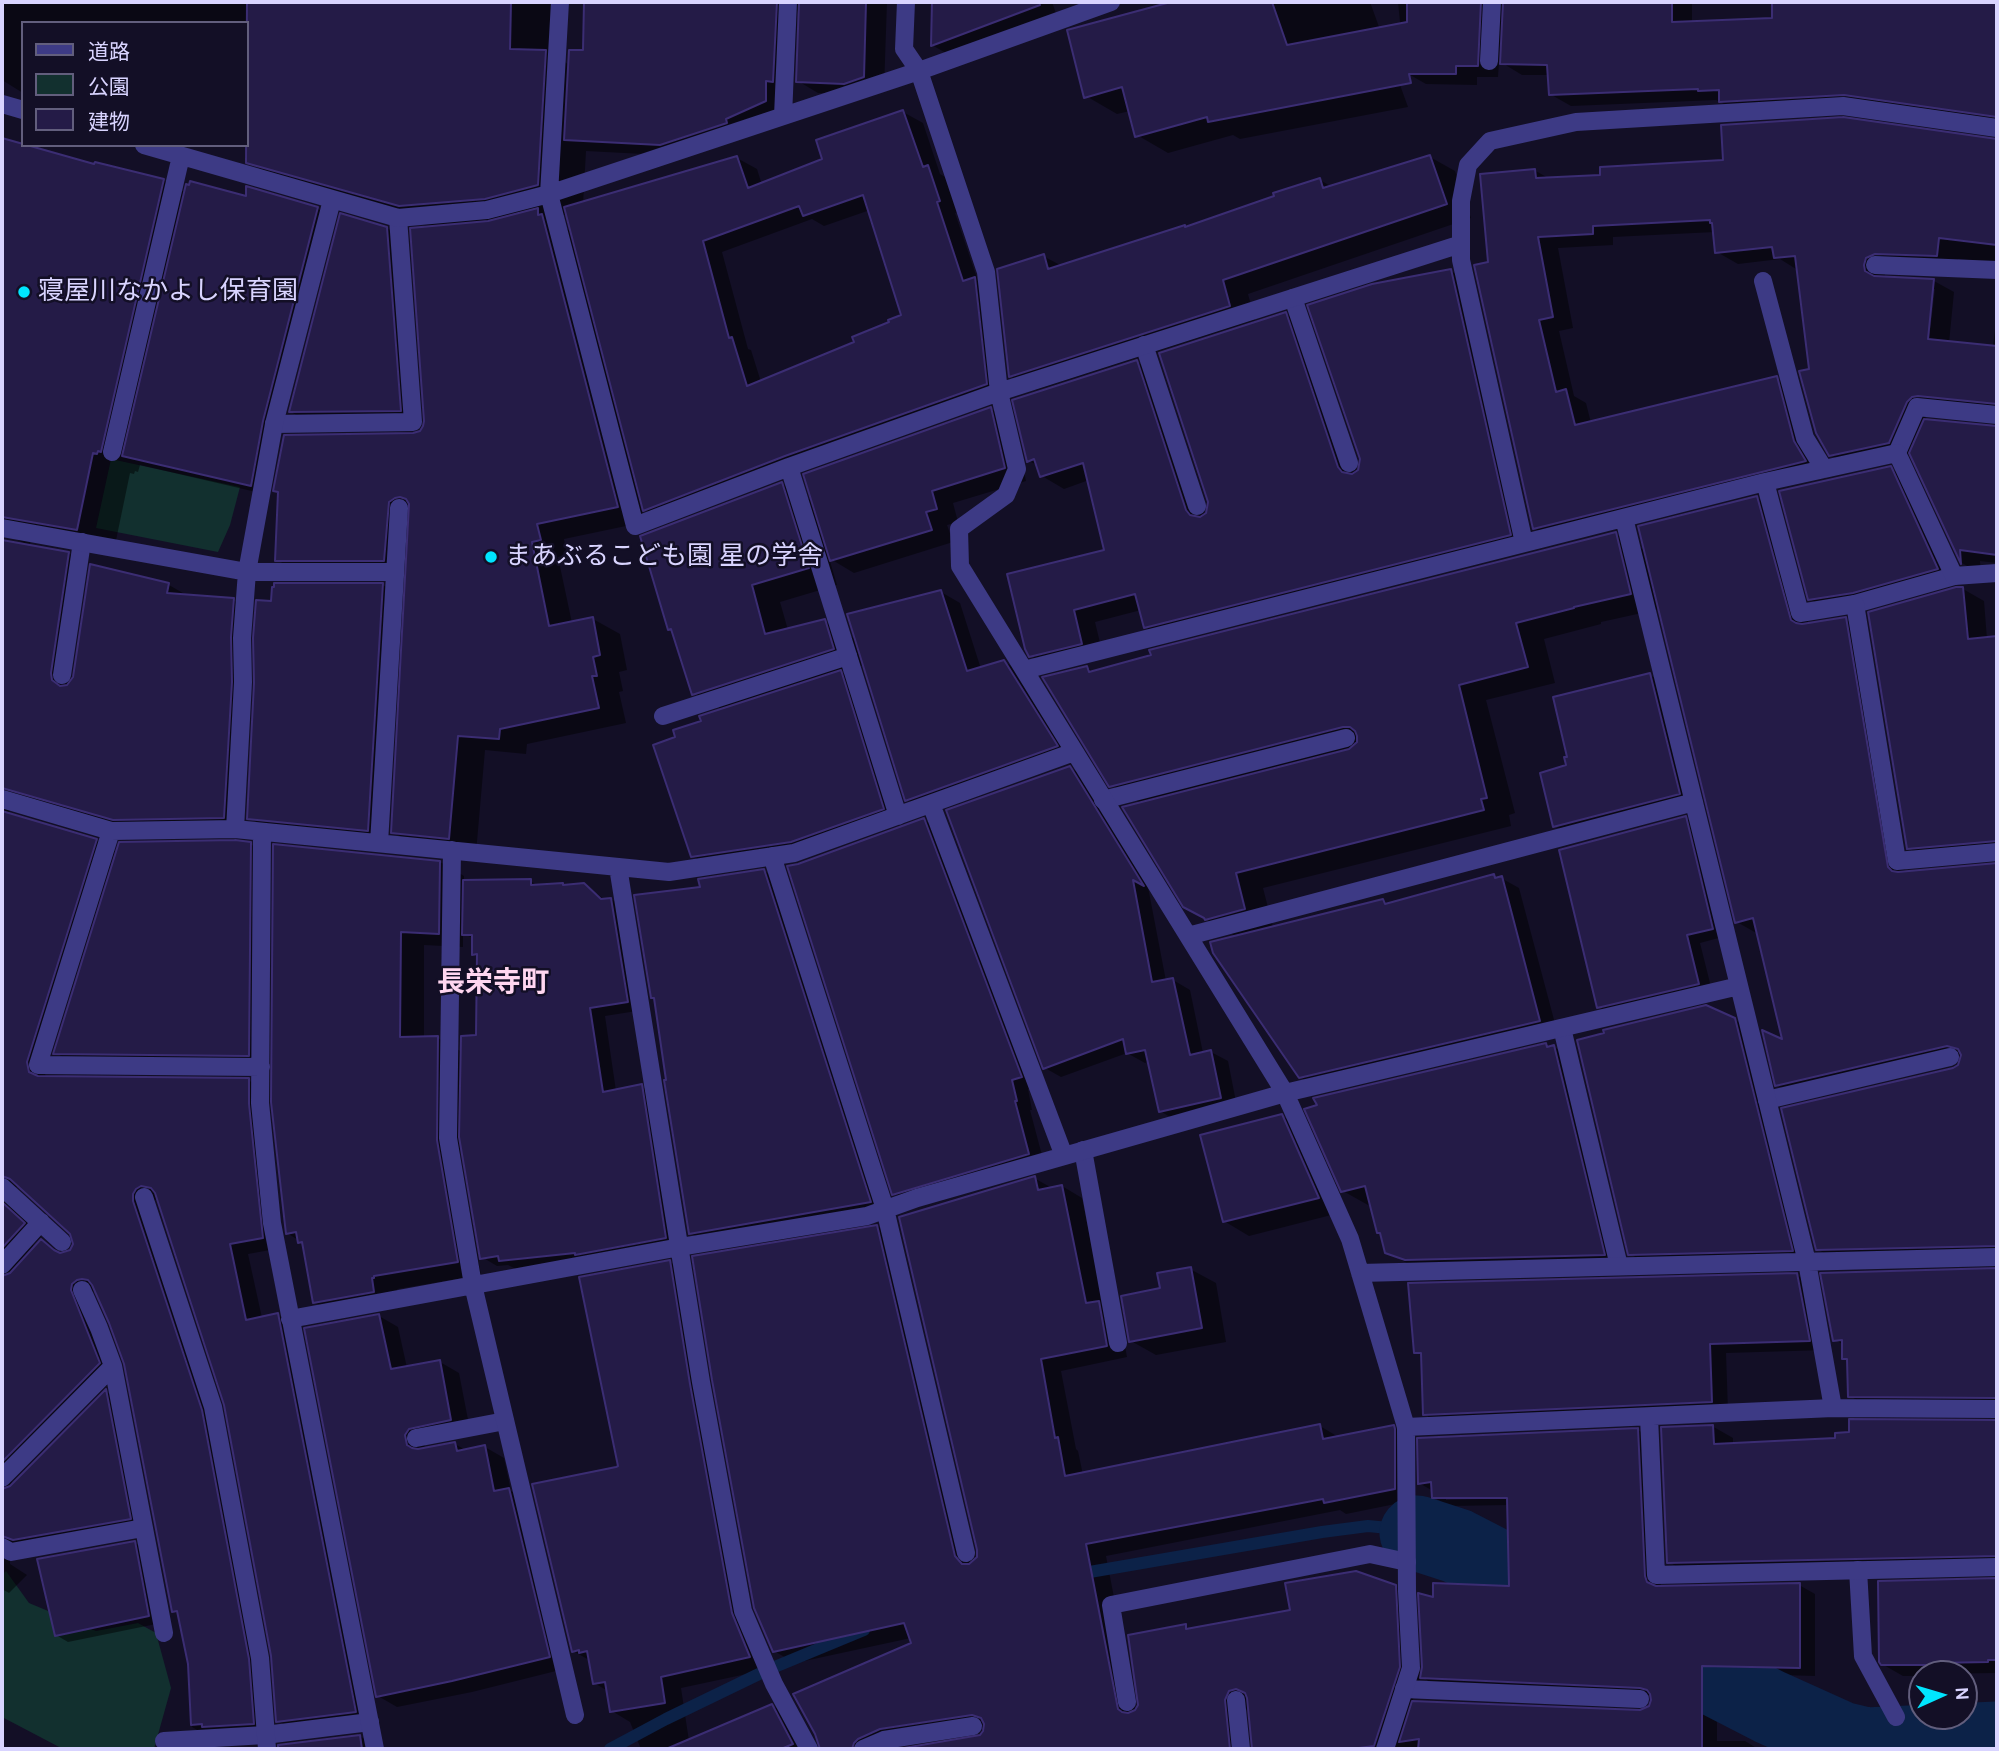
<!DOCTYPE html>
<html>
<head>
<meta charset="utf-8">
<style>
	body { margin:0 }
	#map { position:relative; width:1999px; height:1751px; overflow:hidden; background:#130f26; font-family:Karla,"Noto Sans JP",sans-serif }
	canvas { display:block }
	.frame { position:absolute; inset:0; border:4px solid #d9d4ff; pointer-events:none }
	.legend { position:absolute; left:21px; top:21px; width:228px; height:126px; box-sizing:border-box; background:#130f26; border:2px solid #625e7d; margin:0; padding:9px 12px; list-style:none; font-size:21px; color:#d9d4ff }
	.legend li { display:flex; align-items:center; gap:14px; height:35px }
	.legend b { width:35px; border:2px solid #625e7d }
	.north { position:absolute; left:1908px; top:1660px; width:70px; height:70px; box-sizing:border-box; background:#130f26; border:2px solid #625e7d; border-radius:50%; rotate:86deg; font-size:19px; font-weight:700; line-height:28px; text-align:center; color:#d9d4ff }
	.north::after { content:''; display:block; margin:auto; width:24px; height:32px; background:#00e5ff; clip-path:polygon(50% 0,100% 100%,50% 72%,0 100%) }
</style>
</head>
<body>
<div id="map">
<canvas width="1999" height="1751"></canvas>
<div class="frame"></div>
<ul class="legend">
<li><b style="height:9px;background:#3d3a85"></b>道路</li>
<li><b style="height:19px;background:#12302f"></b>公園</li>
<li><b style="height:19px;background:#241b47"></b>建物</li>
</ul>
<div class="north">N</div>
</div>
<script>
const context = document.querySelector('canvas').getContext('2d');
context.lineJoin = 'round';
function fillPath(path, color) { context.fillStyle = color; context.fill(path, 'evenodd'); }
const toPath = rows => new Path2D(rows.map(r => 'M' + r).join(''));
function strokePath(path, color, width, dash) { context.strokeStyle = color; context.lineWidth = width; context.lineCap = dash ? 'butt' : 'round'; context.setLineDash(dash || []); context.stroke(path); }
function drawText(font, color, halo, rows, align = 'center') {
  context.font = font + ' Karla,"Noto Sans JP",sans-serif'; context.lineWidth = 5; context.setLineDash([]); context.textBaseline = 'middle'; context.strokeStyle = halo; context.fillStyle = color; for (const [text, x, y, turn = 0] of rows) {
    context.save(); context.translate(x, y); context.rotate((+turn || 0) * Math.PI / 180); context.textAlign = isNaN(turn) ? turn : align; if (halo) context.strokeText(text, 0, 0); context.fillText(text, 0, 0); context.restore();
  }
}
fillPath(toPath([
	[111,459,240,487,230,525,218,552,96,528],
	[6,1571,29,1603,96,1631,138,1623,156,1633,171,1688,154,1749,63,1749,2,1717,2,1575]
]), '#12302f');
fillPath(toPath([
	[2,2,556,2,555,57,570,65,584,52,586,2,887,2,884,89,866,95,818,93,798,81,800,4,797,14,793,93,786,92,786,113,682,156,586,151,583,204,737,158,757,169,762,185,824,160,903,112,923,123,940,174,947,178,959,212,955,213,978,281,1006,395,664,521,641,508,645,522,564,539,567,555,558,557,572,623,593,619,620,634,627,670,619,672,623,691,619,692,626,723,527,744,526,754,485,750,476,853,420,848,393,832,407,575,304,575,277,560,413,435,421,433,426,421,433,228,293,188,248,162,247,23,23,23,23,93,2,80],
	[870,210,904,316,856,343,761,382,751,350,748,349,722,252,812,219,824,226],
	[568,214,573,233,552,218],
	[934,2,1052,2,1057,16,951,56,932,45],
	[1177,2,1370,2,1408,107,1240,139,1233,135,1168,153,1137,135,1130,111,1117,114,1086,96,1069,31],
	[1398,2,1692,2,1692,23,1773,20,1773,2,1997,2,1997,124,1866,106,1742,113,1716,100,1571,106,1550,94,1549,75,1522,75,1499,61,1498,77,1477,77,1477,85,1426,84,1405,72],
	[1996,141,1997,263,1958,259,1957,267,1886,271,1884,278,1934,281,1954,292,1949,343,1993,347,1997,311,1997,412,1927,414,1924,421,1997,427,1997,563,1980,561,1981,574,1962,563,1912,454,1852,467,1831,455,1811,370,1799,269,1796,269,1780,259,1738,264,1717,252,1715,232,1613,237,1613,245,1558,248,1573,328,1559,331,1574,396,1586,403,1591,423,1776,378,1797,390,1825,473,1555,540,1534,528,1490,264,1534,170,1550,179,1602,177],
	[1931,289,1935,289,1928,348,1925,347],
	[2,142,95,167,163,180,186,193,248,198,248,188,318,209,336,219,281,432,269,495,140,465,138,472,135,471,134,474,130,473,114,550,31,541,29,546,68,553,87,564,69,685,75,677,92,567,169,585,188,596,233,600,252,611,243,828,133,829,12,802,9,813,10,815,96,840,115,851,45,1073,46,1078,248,1080,267,1091,281,1248,248,1254,262,1318,278,1315,297,1326,374,1722,297,1732,278,1721,273,1656,226,1404,158,1197,151,1205,220,1422,272,1734,211,1738,192,1727,190,1664,179,1614,173,1611,126,1363,96,1290,92,1293,118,1374,12,1481,10,1489,106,1392,124,1402,149,1529,10,1553,10,1564,27,1575,9,1593,2,1589,2,563,34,570,27,545,2,531],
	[19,1186,71,1233,75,1244,71,1252,63,1254,42,1241,35,1248,33,1245,42,1235,13,1189],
	[1430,157,1455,171,1471,218,1248,294,1255,320,1036,390,1010,376,1043,256,1062,266,1187,228,1320,180,1332,187],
	[387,228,403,238,417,419,307,421,291,412],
	[1451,271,1473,284,1531,547,1167,639,1145,627,1141,610,1095,622,1103,655,1053,668,1031,656,1106,551,1089,480,1064,489,1042,476,1039,466,1029,461,1137,362,1158,374,1206,520,1286,314,1307,327,1357,473],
	[991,409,1013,422,1026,481,953,503,958,522,947,525,953,542,854,573,829,558,837,585,780,602,788,630,824,621,857,640,941,592,960,603,981,669,1004,662,1024,673,1075,757,926,811,907,800,864,665,841,672,856,681,898,817,807,850,708,865,692,856,677,738,723,710,694,693,673,630,670,629,782,484,814,502],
	[1890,468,1909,479,1955,579,1828,610,1810,599],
	[1757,498,1777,510,1809,625,1845,619,1866,631,1906,873,1997,865,1997,1257,1838,1261,1817,1249,1953,1070,1962,1062,1962,1058,1798,1097,1777,1085,1785,1042,1758,934,1737,922,1660,609,1601,622,1601,624,1544,639,1555,683,1486,700,1515,813,1509,815,1511,826,1263,888,1273,927,1383,901,1390,905,1494,876,1501,878,1519,888,1557,1031,1318,1087,1300,1077,1237,937,1206,919,1142,804,1111,785,1087,668,1095,672,1615,534,1646,551],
	[383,585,398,594,383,838,264,826,249,818,256,683,272,603],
	[1963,589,1984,601,1987,639,1997,638,1997,853,1929,860,1908,848],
	[1650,675,1662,682,1691,800,1567,833,1555,826,1568,767],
	[1070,768,1087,777,1148,887,1166,981,1173,980,1190,990,1203,1053,1211,1052,1228,1061,1237,1107,1177,1121,1160,1111,1150,1061,1145,1063,1127,1053,1061,1077,1045,1068],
	[1685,818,1699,826,1726,936,1700,943,1712,991,1613,1015,1599,1007],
	[924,820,940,829,1037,1086,1028,1089,1032,1110,1030,1110,1044,1163,910,1203,894,1194,798,865],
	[250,844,266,853,264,1064,71,1062,56,1053],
	[440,862,464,876,464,881,530,881,539,886,563,885,566,887,583,885,606,900,611,899,627,908,643,1010,605,1016,616,1091,641,1086,657,1095,681,1246,516,1269,508,1265,497,1266,482,1257,460,1144,460,1155,481,1275,397,1289,398,1291,338,1316,314,1302,303,1243,287,1233,273,1102],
	[463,933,474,939,474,954,479,957,478,1037,462,1052,438,1038,424,1038,424,945,463,947],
	[764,871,782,881,887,1212,708,1243,690,1233,656,999,652,997,703,889],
	[1735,1020,1756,1032,1813,1262,1651,1266,1630,1254],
	[1546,1045,1551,1048,1554,1047,1579,1061,1628,1269,1412,1266,1387,1252,1372,1204,1368,1205,1343,1191],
	[1282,1116,1307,1131,1343,1212,1249,1236,1224,1221],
	[1034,1178,1052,1188,1062,1186,1082,1198,1104,1306,1119,1314,1127,1357,1061,1371,1076,1449,1078,1451,1083,1475,1320,1426,1340,1438,1393,1427,1414,1439,1415,1442,1415,1500,1346,1514,1340,1510,1106,1556,1136,1711,1185,1626,1191,1630,1292,1611,1395,1586,1416,1598,1420,1679,1412,1702,1640,1712,1647,1710,1653,1700,1652,1695,1437,1686,1422,1677,1434,1600,1511,1588,1509,1505,1449,1506,1433,1497,1433,1491,1419,1483,1638,1430,1653,1439,1661,1588,1799,1585,1815,1594,1815,1676,1717,1673,1717,1741,1745,1741,1758,1749,1773,1749,1403,1749,1398,1747,1397,1749,1254,1749,1249,1703,1245,1713,1249,1749,910,1749,976,1739,982,1736,985,1727,901,1740,883,1749,821,1749,821,1744,913,1644,911,1638,795,1663,774,1651,877,1226,897,1238,974,1562,978,1558],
	[1516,1495,1516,1498,1446,1500,1446,1496],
	[670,1262,690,1274,752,1626,770,1669,681,1688,689,1741,771,1705,792,1717,809,1749,641,1749,630,1722,612,1711,608,1691,594,1683,591,1661,573,1651],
	[1190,1269,1216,1283,1226,1342,1156,1355,1131,1341,1162,1289],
	[1997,1270,1997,1408,1870,1408,1850,1396,1848,1360,1844,1358,1844,1345,1834,1339,1823,1275],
	[1797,1275,1814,1285,1826,1350,1726,1353,1728,1411,1441,1424,1424,1414,1423,1356,1416,1352],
	[379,1316,398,1327,407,1368,440,1362,459,1373,470,1430,425,1445,424,1450,455,1444,467,1451,485,1447,504,1458,511,1491,529,1501,568,1668,472,1692,397,1707,378,1696],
	[1850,1421,1997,1421,1997,1568,1689,1574,1669,1562,1712,1426,1733,1438,1733,1445,1837,1439,1851,1434],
	[135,1543,147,1550,161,1623,68,1642,56,1635],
	[1997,1580,1997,1673,1922,1674,1922,1676,1903,1676,1882,1664,1880,1583],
	[360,1736,381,1749,279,1749,280,1746]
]), '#0007');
strokePath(toPath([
	[1078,1574,1322,1532,1368,1526,1399,1529],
	[777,1666,864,1630],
	[610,1749,666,1719,759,1674]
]), '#0c2248', 12);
strokePath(toPath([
	[1417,1533,1457,1546,1770,1707,1841,1739,1866,1745,1997,1739]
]), '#0c2248', 75);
const building = toPath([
	[247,2,511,2,510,49,546,50,538,185,485,199,399,206,246,163,247,2],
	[584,2,777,2,773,82,766,81,766,101,726,119,727,123,660,145,564,140,569,50,583,50,584,2],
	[799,2,866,2,864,77,844,84,796,82,799,2],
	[932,2,1039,2,1040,5,931,46,932,2],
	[1171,2,1272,2,1287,45,1407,22,1407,2,1481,2,1478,66,1456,66,1456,74,1409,74,1411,83,1208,122,1207,117,1135,137,1122,87,1084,98,1067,30,1171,2],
	[1503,2,1672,2,1672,22,1772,18,1772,2,1997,2,1997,117,1844,95,1719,102,1719,90,1698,91,1698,89,1549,95,1547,65,1500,64,1503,2],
	[903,110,923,167,928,165,940,201,937,202,963,281,975,277,987,384,785,456,643,511,564,207,737,156,748,188,822,159,816,140,903,110],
	[863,195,901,315,888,320,889,322,852,337,854,342,747,386,732,337,729,338,703,241,799,206,803,216,863,195],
	[1843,117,1997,139,1997,245,1939,238,1937,256,1875,254,1866,258,1864,265,1865,271,1874,276,1934,279,1928,339,1997,346,1997,404,1918,396,1912,397,1907,402,1889,443,1829,456,1816,433,1799,371,1809,369,1795,256,1774,258,1772,247,1715,253,1712,223,1710,223,1710,220,1593,226,1593,234,1538,237,1553,317,1539,320,1556,392,1566,389,1575,425,1777,376,1794,441,1806,461,1533,529,1474,265,1488,262,1480,174,1535,169,1536,178,1600,175,1600,167,1723,160,1721,125,1843,117],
	[2,138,94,164,95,162,164,179,101,452,98,451,97,454,93,453,77,530,2,517,2,138],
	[1430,155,1447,204,1223,280,1230,306,1009,377,997,269,1044,254,1048,269,1185,225,1185,227,1274,196,1273,193,1320,178,1323,188,1430,155],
	[190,181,246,196,246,186,318,207,263,421,251,486,122,456,186,184,189,185,190,181],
	[538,208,538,215,542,214,618,507,537,524,541,540,532,542,549,626,593,617,600,655,593,657,597,676,592,676,599,708,500,729,499,739,458,736,449,839,391,833,409,504,406,499,400,497,395,498,389,502,384,561,275,561,278,492,273,491,284,435,413,433,420,431,423,426,424,421,410,228,488,221,538,208],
	[340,213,387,227,401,411,289,412,340,213],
	[1451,269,1511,535,1144,628,1135,594,1074,610,1082,644,1029,657,1025,649,1007,574,1104,550,1083,463,1040,477,1034,459,1027,462,1012,400,1137,360,1186,510,1190,515,1200,517,1206,513,1208,502,1159,353,1286,312,1338,467,1342,472,1352,474,1358,470,1360,459,1307,305,1372,284,1451,269],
	[991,407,1005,468,932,491,937,509,926,512,932,530,830,561,803,474,991,407],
	[1924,419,1997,426,1997,555,1960,550,1961,564,1909,453,1924,419],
	[1891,466,1938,569,1853,593,1808,600,1779,491,1891,466],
	[782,482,809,568,752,585,765,634,825,619,834,649,692,695,671,629,668,630,640,536,782,482],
	[1757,496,1791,620,1796,623,1802,624,1846,617,1888,867,1892,871,1898,872,1997,863,1997,1246,1816,1250,1781,1108,1953,1068,1958,1065,1961,1055,1958,1049,1947,1046,1775,1086,1762,1030,1782,1039,1753,918,1735,923,1638,526,1757,496],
	[1616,532,1631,594,1574,607,1574,608,1516,623,1528,667,1459,685,1487,798,1481,799,1484,810,1236,873,1245,909,1205,920,1204,918,1183,907,1122,807,1349,749,1357,742,1357,736,1355,731,1350,727,1343,727,1109,787,1042,677,1087,666,1089,672,1151,655,1149,650,1616,532],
	[2,540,69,552,51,673,52,680,60,686,67,685,73,677,90,564,169,583,167,593,234,598,231,637,232,682,224,818,113,820,2,788,2,540],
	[274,583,383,583,368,831,247,819,254,683,253,638,256,600,271,601,272,587,274,587,274,583],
	[1956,587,1963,587,1968,639,1997,636,1997,841,1907,849,1868,612,1956,587],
	[941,590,967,671,1004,660,1058,746,905,801,847,614,941,590],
	[841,670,884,809,791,842,691,857,653,745,675,737,673,730,701,721,699,716,841,670],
	[1650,673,1680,794,1553,827,1540,773,1566,765,1564,757,1567,757,1553,697,1650,673],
	[1070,766,1144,886,1133,880,1152,982,1173,978,1190,1055,1211,1050,1221,1098,1159,1112,1145,1050,1126,1054,1123,1039,1043,1069,946,810,1070,766],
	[2,811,97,839,27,1062,29,1072,38,1076,249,1078,249,1104,263,1238,230,1244,246,1320,278,1313,356,1712,276,1722,271,1656,224,1405,155,1193,151,1188,141,1186,136,1189,133,1194,133,1201,202,1410,249,1659,254,1724,202,1727,202,1724,191,1725,188,1664,177,1611,172,1612,124,1364,109,1323,92,1285,88,1280,82,1279,77,1280,72,1284,71,1290,100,1363,2,1462,2,1276,10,1273,41,1239,54,1250,60,1253,70,1250,73,1244,70,1234,10,1179,2,1176,2,811],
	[1686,816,1713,929,1687,935,1699,984,1597,1008,1559,850,1686,816],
	[924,818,1022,1077,1012,1080,1017,1101,1015,1101,1029,1154,892,1195,787,866,798,864,924,818],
	[235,840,251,842,249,1056,53,1054,119,842,235,840],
	[273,844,440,861,439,934,401,932,400,1037,438,1036,437,1140,458,1262,374,1276,374,1278,372,1278,374,1292,313,1303,302,1242,298,1243,296,1232,286,1234,271,1102,273,844],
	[764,869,871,1202,689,1234,664,1080,666,1080,654,998,651,998,634,895,700,887,698,879,764,869],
	[1494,874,1495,878,1502,876,1540,1021,1299,1078,1213,953,1210,942,1383,899,1385,904,1494,874],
	[531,879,531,885,563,883,563,885,584,883,601,899,611,898,628,1002,590,1008,603,1092,642,1084,666,1238,575,1255,575,1253,499,1261,498,1256,480,1259,459,1137,461,1036,476,1035,477,954,472,955,472,935,462,935,463,880,531,879],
	[1706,1005,1735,1018,1793,1251,1628,1255,1577,1040,1604,1033,1603,1030,1706,1005],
	[1546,1043,1547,1047,1554,1045,1605,1255,1405,1260,1385,1253,1380,1233,1377,1233,1365,1186,1341,1192,1304,1109,1317,1105,1313,1098,1546,1043],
	[1282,1114,1319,1198,1223,1222,1200,1135,1282,1114],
	[1035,1176,1038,1190,1062,1185,1086,1303,1099,1301,1107,1346,1041,1359,1055,1438,1058,1437,1065,1476,1320,1424,1323,1439,1394,1425,1395,1429,1395,1489,1324,1503,1323,1499,1086,1544,1118,1709,1122,1712,1128,1713,1135,1710,1138,1705,1128,1635,1186,1624,1186,1629,1290,1610,1285,1583,1356,1571,1396,1585,1400,1667,1374,1746,1351,1749,1252,1749,1247,1698,1245,1693,1236,1689,1229,1691,1225,1700,1230,1749,898,1749,980,1735,983,1731,984,1724,981,1718,972,1715,880,1729,858,1739,854,1743,852,1749,820,1749,815,1734,793,1694,911,1643,904,1623,773,1652,754,1608,712,1380,692,1256,877,1225,955,1556,962,1564,969,1564,977,1557,977,1550,899,1217,1035,1176],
	[2,1202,25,1223,2,1248,2,1202],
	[670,1260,690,1384,732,1613,750,1657,661,1677,665,1703,610,1712,605,1682,593,1684,587,1651,579,1653,579,1650,572,1652,532,1484,616,1467,618,1466,579,1277,670,1260],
	[1191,1267,1202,1328,1129,1342,1121,1296,1160,1288,1157,1273,1191,1267],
	[1997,1268,1997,1398,1848,1397,1847,1359,1842,1359,1842,1340,1833,1341,1820,1273,1997,1268],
	[1797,1273,1810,1341,1710,1344,1712,1402,1423,1415,1421,1353,1414,1353,1408,1283,1797,1273],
	[379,1314,391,1369,440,1360,451,1420,409,1429,405,1435,407,1445,412,1448,418,1449,455,1442,457,1451,485,1445,494,1491,509,1488,550,1657,452,1681,376,1697,304,1328,379,1314],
	[106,1389,131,1519,13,1540,2,1536,2,1489,10,1486,106,1389],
	[1849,1419,1997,1420,1997,1556,1667,1563,1661,1427,1713,1425,1714,1444,1835,1438,1835,1433,1849,1432,1849,1419],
	[1638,1428,1645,1576,1647,1582,1656,1586,1800,1583,1800,1668,1702,1666,1702,1749,1418,1749,1419,1739,1399,1742,1412,1701,1640,1710,1649,1706,1651,1700,1650,1694,1647,1690,1640,1688,1420,1678,1422,1667,1418,1593,1433,1597,1433,1583,1509,1586,1507,1498,1432,1498,1431,1482,1418,1484,1417,1438,1638,1428],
	[135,1541,149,1616,55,1636,37,1559,135,1541],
	[1997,1578,1997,1660,1988,1660,1988,1662,1934,1663,1934,1665,1881,1665,1879,1662,1878,1581,1997,1578],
	[772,1704,793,1744,781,1749,666,1749,772,1704],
	[360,1735,362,1749,278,1749,278,1745,360,1735]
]);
fillPath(building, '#241b47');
strokePath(building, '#3b2d73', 2);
strokePath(toPath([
	[1489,61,1492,2],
	[1293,298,1349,463],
	[1144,345,1197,506],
	[274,424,413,422,398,218],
	[1897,453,1917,407,1997,415],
	[1855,604,1954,576],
	[62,675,82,542],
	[663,716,848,656],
	[1103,800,1346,738],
	[1562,1028,1619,1266],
	[1767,1100,1950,1057],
	[1083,1150,1118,1343],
	[416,1438,505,1421],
	[1858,1570,1863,1656,1896,1717],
	[1404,1689,1640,1699],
	[1236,1700,1241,1749],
	[1127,1702,1111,1605,1370,1554,1407,1562],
	[164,1741,265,1735,370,1722],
	[863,1749,884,1740,973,1726]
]), '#3d3a85', 18);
strokePath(toPath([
	[560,2,549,194,635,526,789,467,999,392,1461,244],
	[906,2,904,49,919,71,986,272,999,392,1017,469,1006,495,959,529,960,566,1285,1093,1350,1239,1406,1427,1407,1591,1411,1668,1385,1749],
	[2,104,23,110],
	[783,116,788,2],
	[144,145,398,218,487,210,549,194,919,71,1111,2],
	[1875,265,1997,270],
	[1763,281,1805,438,1824,469],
	[112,452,181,156],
	[789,467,898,816],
	[1765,482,1800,613,1855,604,1897,861,1997,852],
	[1624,518,1807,1262,1833,1408],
	[2,528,247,572,395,572],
	[1524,543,1461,260,1461,201,1468,165,1490,141,1576,122,1843,106,1997,128],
	[1024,670,1765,482,1897,453,1954,576,1997,573],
	[2,799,111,831,235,829,669,872,794,853,1074,752],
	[931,804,1064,1156],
	[235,829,243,682,242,638,247,572,274,424,332,200],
	[111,831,38,1065,261,1067],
	[262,832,260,1103,272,1223,375,1749],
	[379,843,399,508],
	[452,850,448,1138,473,1285,575,1715],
	[772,856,885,1209,966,1553],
	[618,867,701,1382,743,1611,774,1684,809,1749],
	[1188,936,1694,802],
	[2,1187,62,1242],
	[144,1197,213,1407,260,1658,267,1749],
	[2,1265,41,1222],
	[1360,1273,1997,1257],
	[82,1290,99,1328,113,1366,164,1633],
	[290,1319,680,1247,867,1216,917,1198,1285,1093,1739,986],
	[1649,1417,1656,1575,1997,1567],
	[1406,1427,1833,1408,1997,1409],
	[2,1478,113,1366],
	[2,1547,11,1552,143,1528]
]), '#3d3a85', 18);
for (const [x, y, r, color] of [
	[24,292,7,"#00e5ff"],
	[491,557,7,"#00e5ff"]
]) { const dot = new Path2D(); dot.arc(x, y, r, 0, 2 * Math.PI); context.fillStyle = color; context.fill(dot); strokePath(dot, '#130f26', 2.5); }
drawText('26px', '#d9d4ff', '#130f26', [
	["寝屋川なかよし保育園",38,292],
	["まあぶるこども園 星の学舎",505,557]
], 'left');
drawText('bold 28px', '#ffd6f0', '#130f26', [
	["長栄寺町",493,983]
]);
</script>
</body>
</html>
